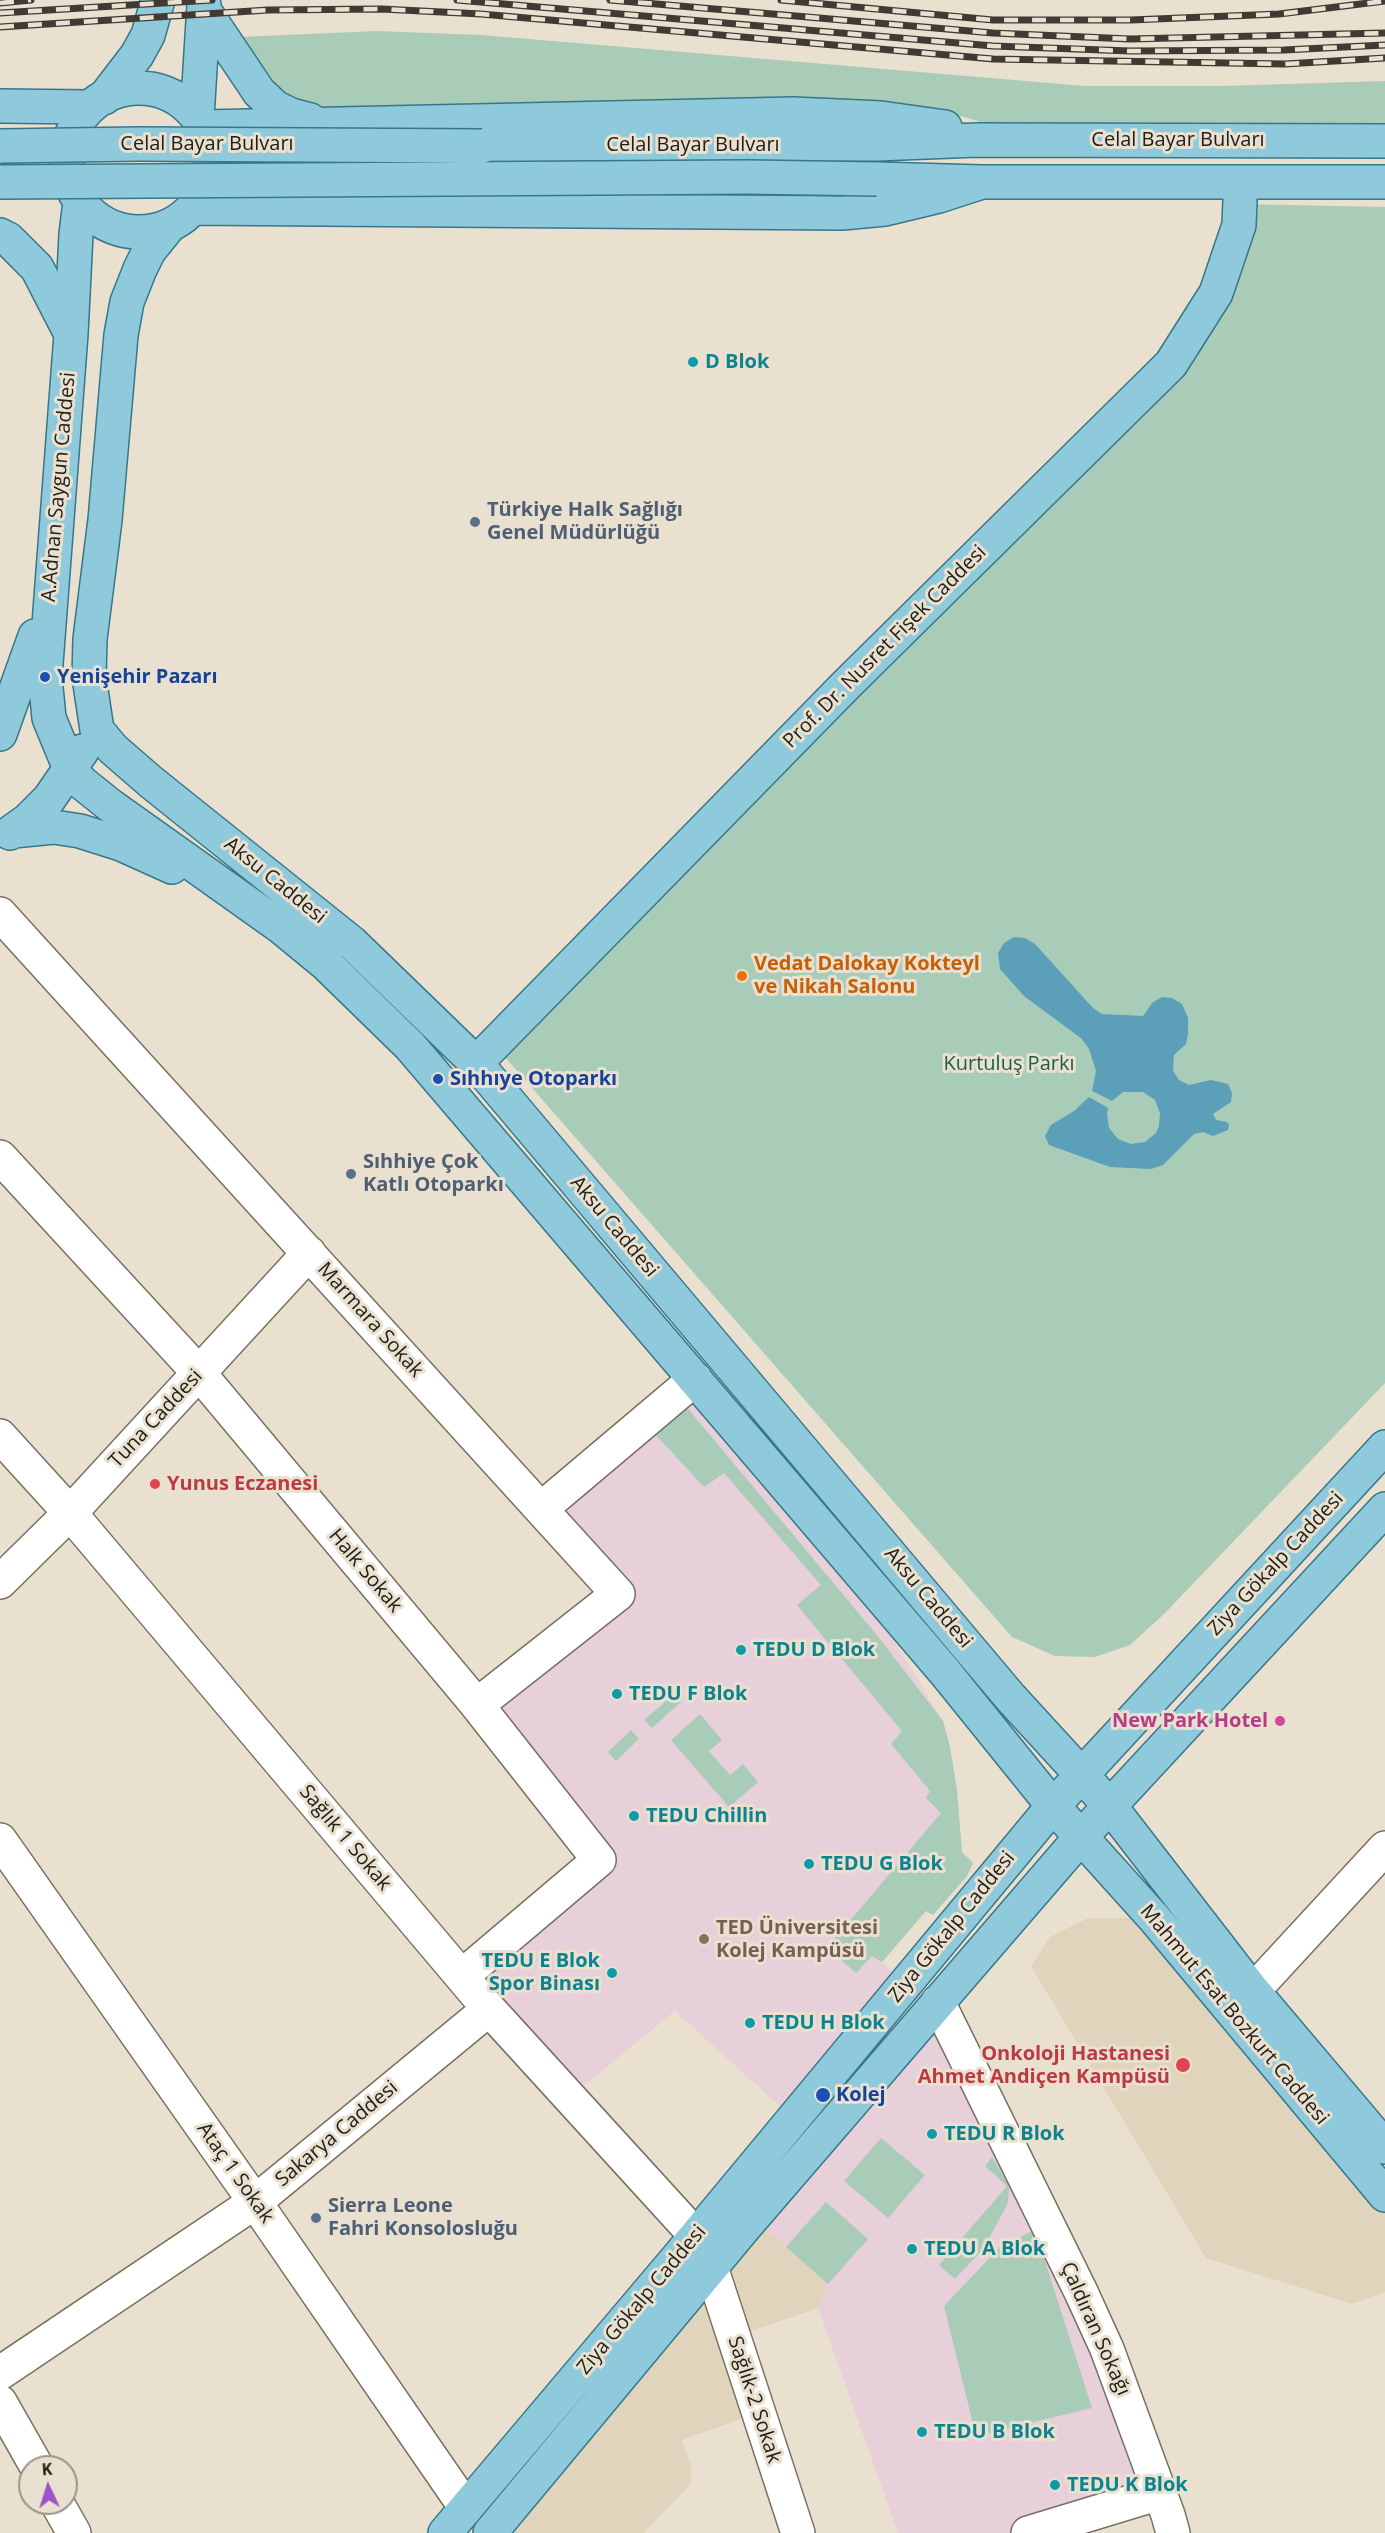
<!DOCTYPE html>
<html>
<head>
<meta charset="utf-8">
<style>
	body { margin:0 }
	#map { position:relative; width:1385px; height:2533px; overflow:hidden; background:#e9e0cf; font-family:"Open Sans",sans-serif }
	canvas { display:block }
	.north { position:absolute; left:18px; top:2455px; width:60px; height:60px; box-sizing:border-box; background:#e9e0cf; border:2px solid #9a9387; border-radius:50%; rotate:356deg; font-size:16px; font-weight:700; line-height:24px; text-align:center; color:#23201a }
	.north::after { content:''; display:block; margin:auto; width:21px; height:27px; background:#9c55c9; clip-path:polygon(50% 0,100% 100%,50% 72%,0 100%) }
</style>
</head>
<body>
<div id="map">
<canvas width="1385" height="2533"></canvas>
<div class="north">K</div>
</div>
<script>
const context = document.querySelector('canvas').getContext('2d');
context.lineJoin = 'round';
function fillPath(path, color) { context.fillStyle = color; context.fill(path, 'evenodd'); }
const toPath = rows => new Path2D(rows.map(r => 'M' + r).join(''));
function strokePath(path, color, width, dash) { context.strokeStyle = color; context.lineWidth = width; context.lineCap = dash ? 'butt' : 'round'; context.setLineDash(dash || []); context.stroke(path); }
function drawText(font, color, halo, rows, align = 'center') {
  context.font = font + ' "Open Sans",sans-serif'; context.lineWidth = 6; context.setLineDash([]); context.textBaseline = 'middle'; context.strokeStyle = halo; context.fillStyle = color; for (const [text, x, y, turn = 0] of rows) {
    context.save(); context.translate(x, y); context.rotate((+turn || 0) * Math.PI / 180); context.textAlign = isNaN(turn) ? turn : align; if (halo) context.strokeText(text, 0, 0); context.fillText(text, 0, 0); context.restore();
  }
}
fillPath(toPath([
	[1088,1918,1154,1918,1385,2195,1385,2292,1352,2304,1206,2258,1031,1966,1050,1937],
	[743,2229,757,2240,766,2229,825,2281,825,2295,818,2308,734,2337,758,2413,682,2440,691,2465,691,2484,643,2533,490,2533]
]), '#e1d4bc');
fillPath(toPath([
	[695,1379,832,1540,943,1721,950,1747,957,1790,962,1852,973,1863,967,1876,933,1915,926,1911,882,1962,906,1983,928,1996,1071,2295,1152,2500,1051,2533,898,2533,818,2308,825,2295,825,2281,766,2229,931,2036,919,2004,899,1992,794,2119,675,2011,570,2097,462,1976,599,1860,477,1705,618,1594,541,1509]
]), '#e7d0da');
fillPath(toPath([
	[376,31,482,35,1085,86,1222,86,1385,81,1385,129,991,129,978,121,946,112,340,113,304,103,289,95,273,80,239,37],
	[1240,204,1385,207,1385,1383,1164,1614,1130,1645,1095,1657,1055,1656,1012,1637,505,1057,1171,364],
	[685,1405,876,1634,943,1721,950,1747,957,1790,962,1852,973,1863,967,1876,933,1915,926,1911,882,1962,872,1956,856,1973,827,1948,941,1813,926,1798,930,1791,891,1744,902,1731,797,1605,821,1585,724,1473,704,1487,654,1433],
	[674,1694,681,1702,652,1728,644,1720],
	[700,1714,722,1740,709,1751,730,1775,743,1764,758,1782,729,1807,671,1740],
	[631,1730,639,1739,616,1761,608,1752],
	[881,2138,925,2175,888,2218,844,2181],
	[992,2157,1009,2185,1008,2203,984,2248,955,2279,939,2265,1007,2186,985,2166],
	[826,2202,868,2239,828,2284,786,2247],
	[1035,2230,1092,2408,976,2436,944,2306,1002,2245]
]), '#a8ccb8');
fillPath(toPath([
	[1014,937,1025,938,1035,944,1093,1008,1102,1014,1143,1016,1152,1003,1162,997,1172,998,1182,1004,1188,1018,1188,1034,1186,1044,1174,1055,1173,1071,1179,1080,1189,1085,1211,1080,1228,1084,1232,1093,1231,1102,1213,1114,1216,1120,1227,1122,1229,1125,1228,1130,1213,1136,1203,1132,1194,1134,1163,1165,1151,1169,1110,1167,1049,1145,1045,1136,1051,1125,1074,1111,1089,1097,1108,1108,1107,1114,1109,1128,1118,1139,1131,1144,1145,1142,1156,1133,1159,1126,1160,1113,1155,1100,1143,1092,1123,1092,1112,1101,1092,1091,1096,1071,1089,1049,1082,1039,1024,996,1000,969,998,953,1004,943]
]), '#5b9fb9');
const minor = toPath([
	[0,914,618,1594,477,1705],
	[0,1157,199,1373,477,1705,599,1860,462,1976],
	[0,1436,70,1513,489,2009,696,2236],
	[541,1509,695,1379],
	[0,1582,70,1513,309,1253],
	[0,1840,255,2202,466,2508],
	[1253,1991,1385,1848],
	[938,2002,1081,2292,1107,2349,1168,2515,1173,2533],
	[711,2267,798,2533],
	[0,2373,255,2202,489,2009],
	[0,2402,37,2467],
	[57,2503,74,2533],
	[1028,2533,1160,2493]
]);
const major = toPath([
	[204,10,259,92,275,107,291,115,310,120],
	'67 160a72 72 0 1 1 144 0a72 72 0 1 1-144 0Z',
	[104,98,137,55,148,35,158,0],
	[0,106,89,107],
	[197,117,204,5],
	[204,127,793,114,881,118,945,127],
	[482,146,876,144,977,140,1385,141],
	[877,179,982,182,1385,182],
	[80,202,76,234,71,334,45,677,49,718,70,769,81,782,111,806,281,927,326,964,410,1046,944,1671,1053,1806,1154,1918,1385,2195],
	[193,208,842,213,885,209,939,196,982,182],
	[170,225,149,251,140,269,127,302,121,335,105,520,90,639,89,677,97,730,113,749,151,782,352,943,476,1063,1011,1698,1110,1806,1253,1991,1385,2147],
	[0,235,8,239,37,268,71,334],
	[0,734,35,636],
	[13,831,54,827,80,831,121,844,172,867],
	[10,833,28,820,49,799,82,751],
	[476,1063,845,686,1171,364,1216,293,1239,225,1240,200],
	[445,2533,696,2236,1053,1806,1385,1447],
	[490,2533,743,2229,1080,1838,1385,1509]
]);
strokePath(minor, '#787061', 36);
strokePath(major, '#387689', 36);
strokePath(minor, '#fff', 33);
strokePath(major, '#8fc9dc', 33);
const rail = toPath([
	[457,0,993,46,1130,51,1284,50,1385,45],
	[610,0,993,33,1130,39,1385,33],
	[781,0,993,20,1131,20,1279,14,1385,1],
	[0,3,31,0],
	[0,13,212,0],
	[0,27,268,10,382,9,481,14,993,59,1285,64,1385,58]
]);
strokePath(rail, '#3f3b34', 7);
strokePath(rail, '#e9e0cf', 4.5, [14]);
const majorBridge = toPath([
	[0,146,139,144,482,146],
	[0,182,747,177,877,179]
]);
strokePath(majorBridge, '#387689', 36, []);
strokePath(majorBridge, '#8fc9dc', 33);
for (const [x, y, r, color] of [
	[693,362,6,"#0f9aa8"],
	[475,522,6,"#5c6f8a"],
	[45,677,6,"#1a4fb4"],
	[742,976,6,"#e8710a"],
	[438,1079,6,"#1a4fb4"],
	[351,1174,6,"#5c6f8a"],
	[155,1484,6,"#e0444e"],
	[741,1650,6,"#0f9aa8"],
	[617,1694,6,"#0f9aa8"],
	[1280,1721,6,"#d1479c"],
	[634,1816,6,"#0f9aa8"],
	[809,1864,6,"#0f9aa8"],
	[704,1939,6,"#8d6e63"],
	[612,1973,6,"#0f9aa8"],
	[750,2023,6,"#0f9aa8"],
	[1183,2065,8,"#e0444e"],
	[823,2095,8,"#1a4fb4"],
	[932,2134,6,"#0f9aa8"],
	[316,2218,6,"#5c6f8a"],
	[912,2249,6,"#0f9aa8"],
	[922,2432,6,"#0f9aa8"],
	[1055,2485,6,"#0f9aa8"]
]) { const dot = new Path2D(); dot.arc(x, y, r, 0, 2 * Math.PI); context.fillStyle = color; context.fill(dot); strokePath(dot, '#e9e0cf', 2); }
drawText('20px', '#23201a', '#e9e0cf', [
	["Celal Bayar Bulvarı",1178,140],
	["Celal Bayar Bulvarı",207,144],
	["Celal Bayar Bulvarı",693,145],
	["A.Adnan Saygun Caddesi",59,487,-85],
	["Prof. Dr. Nusret Fişek Caddesi",885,647,-45],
	["Aksu Caddesi",275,881,39],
	["Aksu Caddesi",614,1227,50],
	["Marmara Sokak",370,1320,48],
	["Tuna Caddesi",156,1419,-47],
	["Ziya Gökalp Caddesi",1276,1564,-47],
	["Halk Sokak",365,1571,50],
	["Aksu Caddesi",928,1598,50],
	["Sağlık 1 Sokak",345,1838,50],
	["Ziya Gökalp Caddesi",952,1927,-51],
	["Mahmut Esat Bozkurt Caddesi",1234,2015,50],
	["Sakarya Caddesi",337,2134,-40],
	["Ataç 1 Sokak",235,2173,55],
	["Ziya Gökalp Caddesi",642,2300,-50],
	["Çaldıran Sokağı",1095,2329,66],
	["Sağlık-2 Sokak",754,2400,72]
]);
drawText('bold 20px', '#0d838f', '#e9e0cf', [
	["D Blok",705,362],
	["TEDU D Blok",753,1650],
	["TEDU F Blok",629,1694],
	["TEDU Chillin",646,1816],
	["TEDU G Blok",821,1864],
	["TEDU E Blok",600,1961,"right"],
	["Spor Binası",600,1984,"right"],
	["TEDU H Blok",762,2023],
	["TEDU R Blok",944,2134],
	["TEDU A Blok",924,2249],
	["TEDU B Blok",934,2432],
	["TEDU K Blok",1067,2485]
], 'left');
drawText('bold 20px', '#4e5e75', '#e9e0cf', [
	["Türkiye Halk Sağlığı",487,510],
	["Genel Müdürlüğü",487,533],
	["Sıhhiye Çok",363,1162],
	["Katlı Otoparkı",363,1185],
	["Sierra Leone",328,2206],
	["Fahri Konsolosluğu",328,2229]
], 'left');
drawText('bold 20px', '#164399', '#e9e0cf', [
	["Yenişehir Pazarı",57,677],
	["Sıhhıye Otoparkı",450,1079],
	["Kolej",836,2095]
], 'left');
drawText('bold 20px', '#c56008', '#e9e0cf', [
	["Vedat Dalokay Kokteyl",754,964],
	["ve Nikah Salonu",754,987]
], 'left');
drawText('20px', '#196243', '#e9e0cf', [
	["Kurtuluş Parkı",1009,1064]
]);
drawText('bold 20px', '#be3a42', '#e9e0cf', [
	["Yunus Eczanesi",167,1484],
	["Onkoloji Hastanesi",1170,2054,"right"],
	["Ahmet Andiçen Kampüsü",1170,2077,"right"]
], 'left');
drawText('bold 20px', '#b23c85', '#e9e0cf', [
	["New Park Hotel",1268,1721]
], 'right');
drawText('bold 20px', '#785e54', '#e9e0cf', [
	["TED Üniversitesi",716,1928],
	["Kolej Kampüsü",716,1951]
], 'left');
</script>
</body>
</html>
